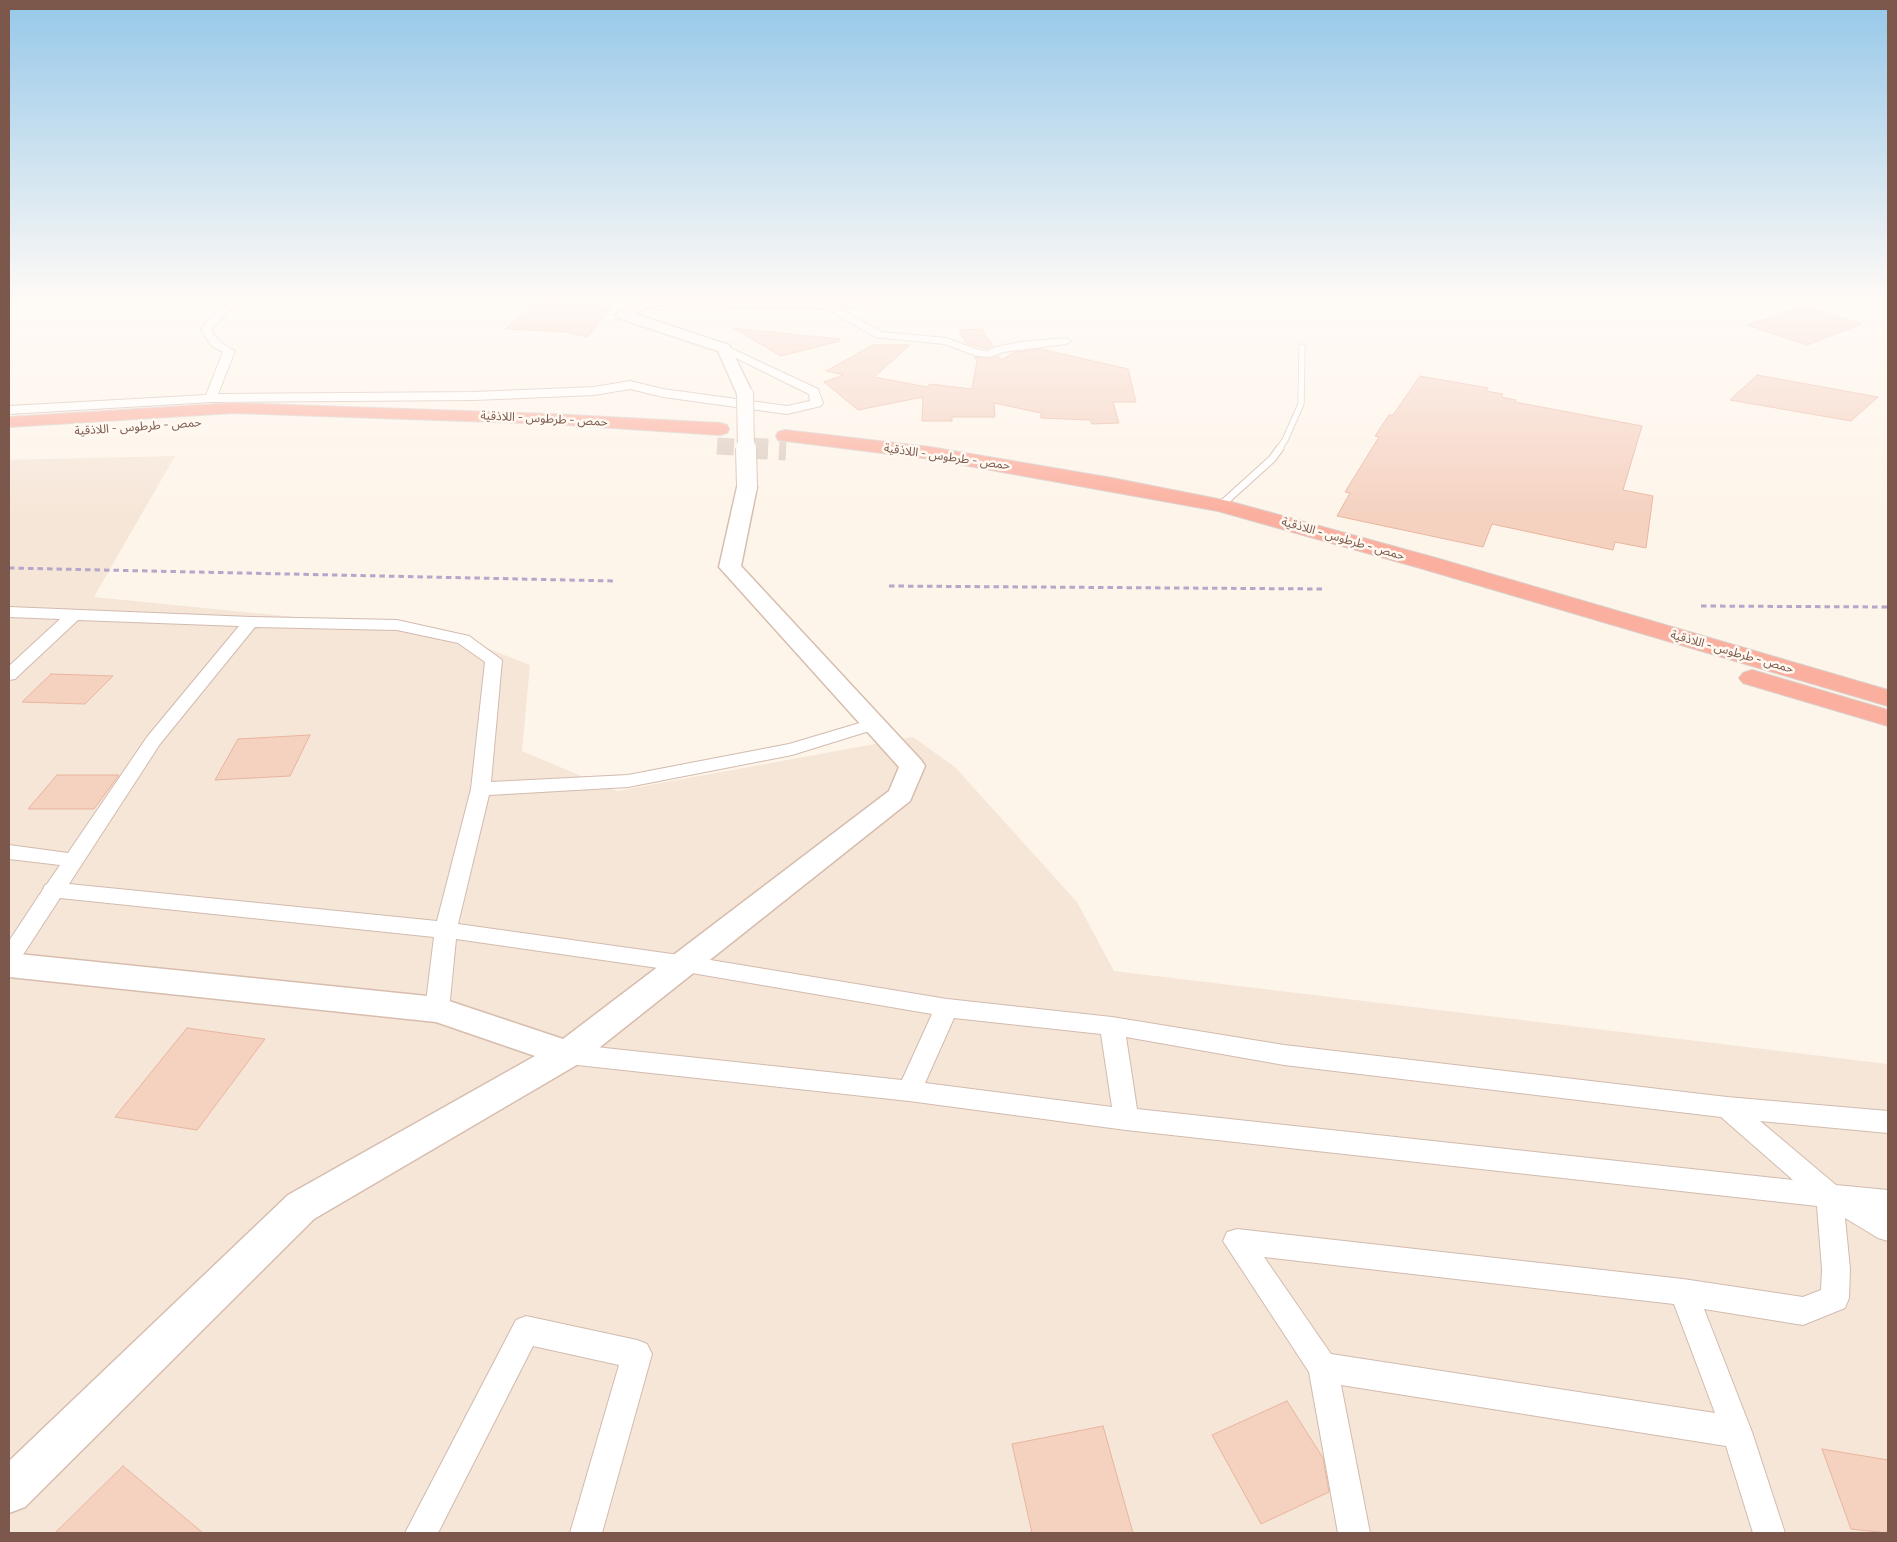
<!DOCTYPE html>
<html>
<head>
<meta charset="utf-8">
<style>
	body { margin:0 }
	#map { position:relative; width:1897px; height:1542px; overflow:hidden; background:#fef5ea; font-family:Figtree,sans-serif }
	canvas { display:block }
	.frame { position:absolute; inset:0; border:10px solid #7b584b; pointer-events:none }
</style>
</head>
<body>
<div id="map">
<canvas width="1897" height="1542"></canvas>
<div class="frame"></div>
</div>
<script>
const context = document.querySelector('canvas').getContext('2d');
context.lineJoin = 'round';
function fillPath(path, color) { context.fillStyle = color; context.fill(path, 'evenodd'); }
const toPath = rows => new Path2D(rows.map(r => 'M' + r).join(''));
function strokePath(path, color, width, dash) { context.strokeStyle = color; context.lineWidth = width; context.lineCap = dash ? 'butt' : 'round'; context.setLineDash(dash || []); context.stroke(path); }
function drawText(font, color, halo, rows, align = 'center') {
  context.font = font + ' Figtree,"Noto Sans Arabic",sans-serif'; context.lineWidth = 5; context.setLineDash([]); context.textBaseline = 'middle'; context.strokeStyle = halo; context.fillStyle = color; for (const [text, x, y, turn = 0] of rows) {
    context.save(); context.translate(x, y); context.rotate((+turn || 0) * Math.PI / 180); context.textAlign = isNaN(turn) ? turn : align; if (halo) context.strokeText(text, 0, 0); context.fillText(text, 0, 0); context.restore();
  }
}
fillPath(toPath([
	[175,456,94,597,446,632,530,665,522,751,617,791,913,737,955,767,1077,902,1114,971,1888,1064,1888,1533,9,1533,9,460]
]), '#f6e6d8');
const building = toPath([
	[536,301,564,301,611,307,588,337,565,332,505,329,536,301],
	[1804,306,1862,324,1807,345,1747,325,1804,306],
	[733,328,840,339,840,341,781,356,733,328],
	[982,329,993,346,987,349,966,343,959,330,982,329],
	[873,345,910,345,874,377,927,387,930,384,972,389,977,361,974,357,989,359,999,356,1001,360,1015,352,1041,349,1128,369,1136,402,1113,402,1119,423,1092,424,1090,420,1041,418,1041,413,994,403,995,417,952,417,952,421,922,421,923,397,858,410,824,382,844,375,826,371,873,345],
	[1757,375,1878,397,1851,421,1730,400,1757,375],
	[1420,376,1488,388,1486,391,1503,394,1501,397,1516,400,1515,402,1642,426,1623,490,1653,496,1646,548,1615,542,1613,550,1492,524,1483,547,1337,516,1350,493,1345,492,1379,437,1375,436,1389,415,1393,415,1420,376],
	[51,674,113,676,85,704,22,702,51,674],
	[310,735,290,776,215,780,238,739,310,735],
	[57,775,119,775,94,809,28,809,57,775],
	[187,1028,265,1039,197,1130,115,1117,187,1028],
	[1287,1401,1323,1458,1329,1492,1261,1524,1212,1435,1287,1401],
	[1103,1426,1133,1533,1032,1533,1012,1444,1103,1426],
	[1822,1449,1888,1460,1888,1533,1851,1529,1822,1449],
	[123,1466,203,1533,55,1533,123,1466]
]);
fillPath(building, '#f5d1c0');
strokePath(building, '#e9b59f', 1);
strokePath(toPath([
	[717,446,768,449]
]), '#ddcec2', 17, [17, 8]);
strokePath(toPath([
	[747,448,786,450]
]), '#ddcec2', 21, [21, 11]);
const laneFar1 = toPath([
	[1279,449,1285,440,1301,404,1302,347]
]);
const lane = toPath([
	[1221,505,1272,459,1280,448]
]);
const street = toPath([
	[232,301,244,301,229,311,211,330,220,342,235,351,218,394,474,392,594,387,630,381,663,389,787,406,810,401,809,394,720,350,718,348,720,346,724,345,818,389,823,403,821,406,787,414,663,397,630,389,594,395,474,400,211,402,9,414,9,406,206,395,223,352,212,346,201,330,210,317,232,301],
	[826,301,882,332,946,338,979,350,987,351,996,347,1021,342,1066,338,1071,341,1066,344,1003,352,989,357,977,356,944,344,875,337,822,306,821,304,826,301],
	[9,607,251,617,397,620,469,636,502,660,491,782,628,775,789,744,873,719,879,720,882,724,879,728,792,755,628,787,489,795,458,924,686,956,947,999,1112,1017,1284,1045,1727,1097,1888,1111,1888,1133,1760,1121,1836,1185,1888,1190,1888,1214,1886,1214,1888,1215,1888,1241,1878,1238,1845,1218,1850,1269,1849,1298,1845,1308,1803,1325,1704,1309,1752,1432,1785,1533,1753,1533,1726,1446,1341,1385,1370,1533,1338,1533,1309,1372,1223,1241,1227,1232,1237,1229,1683,1279,1803,1297,1821,1290,1822,1269,1817,1206,1126,1130,909,1101,568,1064,560,1061,556,1054,560,1047,568,1044,902,1080,932,1014,686,972,456,939,449,1010,445,1016,437,1019,429,1016,425,1010,434,937,60,898,17,964,9,966,9,941,42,891,45,885,47,884,60,865,9,859,9,845,68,853,147,737,239,626,78,620,15,679,9,680,9,666,60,619,9,617,9,607],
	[255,627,397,630,458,643,485,662,471,789,437,921,69,884,160,744,255,627],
	[954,1018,1101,1034,1112,1107,925,1083,954,1018],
	[1126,1037,1284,1065,1721,1117,1793,1180,1137,1109,1126,1037],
	[1264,1257,1674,1304,1715,1413,1331,1354,1264,1257],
	[526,1316,637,1340,647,1344,652,1354,602,1533,570,1533,619,1365,533,1346,438,1533,405,1533,516,1320,526,1316]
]);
const secondary = toPath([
	[640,301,882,301,880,304,875,305,826,308,657,305,645,308,635,314,729,345,753,394,751,398,745,399,739,398,737,394,718,351,618,318,616,315,618,312,640,301],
	[747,481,754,483,757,487,741,566,921,760,925,766,910,801,580,1063,314,1219,25,1507,9,1513,9,1461,288,1195,535,1056,436,1022,9,977,9,953,437,997,563,1039,889,791,899,767,719,567,737,487,740,483,747,481]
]);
const highway = toPath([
	[233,403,552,414,720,423,727,425,729,429,727,433,720,435,552,424,233,413,9,427,9,417,233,403],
	[785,430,930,447,1112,478,1228,501,1436,558,1888,690,1888,706,1420,568,1218,511,930,459,778,440,776,436,778,432,785,430],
	[1752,670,1888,710,1888,726,1743,683,1739,678,1743,673,1752,670]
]);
strokePath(laneFar1, '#d2bbae', 7);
strokePath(lane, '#d2bbae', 9);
strokePath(street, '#d2bbae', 2);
strokePath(secondary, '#d7bdae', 3);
strokePath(highway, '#dad0cd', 2);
strokePath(laneFar1, '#fff', 5.5);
strokePath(lane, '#fff', 7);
fillPath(street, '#fff');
fillPath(secondary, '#fff');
fillPath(highway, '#fbaf9e');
strokePath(toPath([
	[9,568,614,581],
	[889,586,1322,589],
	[1701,606,1888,607]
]), '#b6a6ca', 3, [5.5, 4]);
const secondaryBridgeFar1 = toPath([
	[745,394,746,449]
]);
const secondaryBridge = toPath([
	[746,448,747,487]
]);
strokePath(secondaryBridgeFar1, '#d7bdae', 18, []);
strokePath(secondaryBridge, '#d7bdae', 22, []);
strokePath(secondaryBridgeFar1, '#fff', 16);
strokePath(secondaryBridge, '#fff', 20);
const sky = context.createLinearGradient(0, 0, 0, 517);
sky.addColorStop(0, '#96c8e9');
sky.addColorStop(0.58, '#fffaf6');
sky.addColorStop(1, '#fffaf600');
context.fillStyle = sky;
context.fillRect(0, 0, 1897, 517);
drawText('12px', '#7b584b', '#fff9f2', [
	["حمص - طرطوس - اللاذقية",544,419,3],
	["حمص - طرطوس - اللاذقية",138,427,-4],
	["حمص - طرطوس - اللاذقية",947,457,8],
	["حمص - طرطوس - اللاذقية",1343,539,16],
	["حمص - طرطوس - اللاذقية",1732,652,16]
]);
</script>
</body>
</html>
